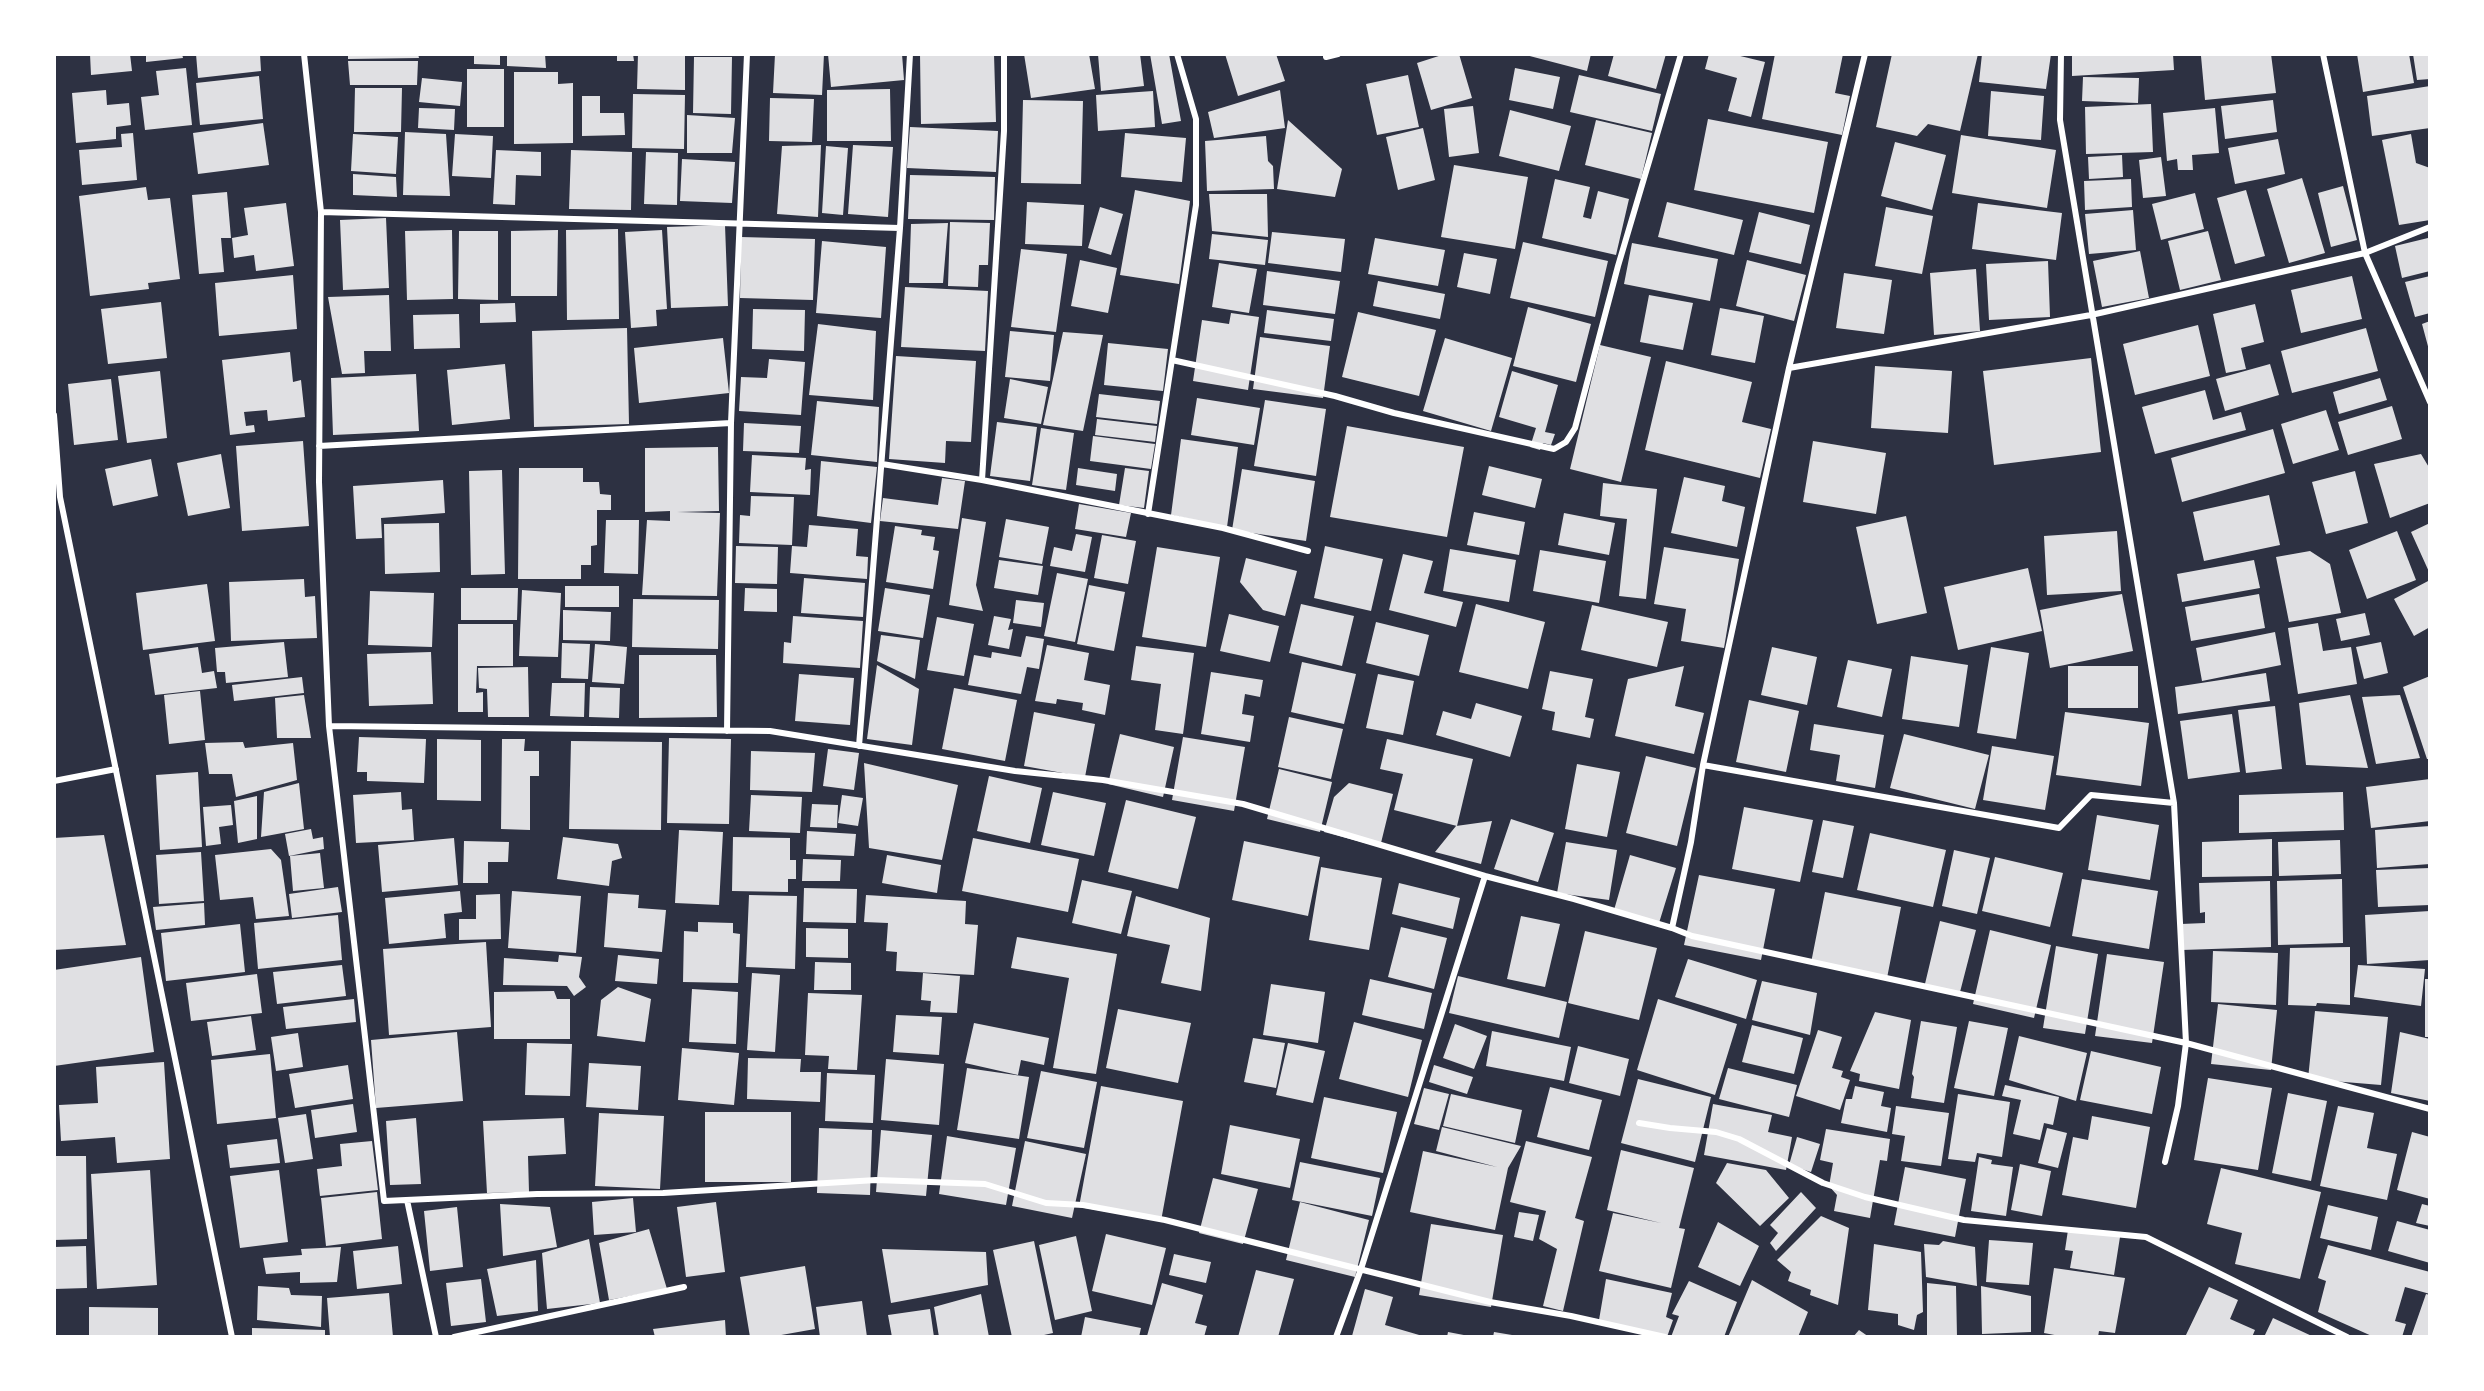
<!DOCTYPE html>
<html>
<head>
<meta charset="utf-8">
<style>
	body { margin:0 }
	#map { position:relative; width:2484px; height:1391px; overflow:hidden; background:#2d3142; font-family:"Open Sans",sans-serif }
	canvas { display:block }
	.frame { position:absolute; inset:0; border:56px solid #fff; pointer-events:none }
</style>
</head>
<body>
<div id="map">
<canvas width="2484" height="1391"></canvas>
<div class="frame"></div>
</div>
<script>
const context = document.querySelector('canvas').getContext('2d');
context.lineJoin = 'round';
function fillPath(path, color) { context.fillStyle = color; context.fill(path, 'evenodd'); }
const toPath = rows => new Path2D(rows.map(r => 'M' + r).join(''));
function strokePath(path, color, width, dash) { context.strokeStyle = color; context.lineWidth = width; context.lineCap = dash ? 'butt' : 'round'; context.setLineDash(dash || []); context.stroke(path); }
fillPath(toPath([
	[90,54,130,54,132,71,91,75],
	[146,54,182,54,183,58,146,62],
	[196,54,260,54,261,71,198,78],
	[348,54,418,54,419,58,348,59],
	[474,54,500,54,500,65,474,64],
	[507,54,545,54,546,68,507,66],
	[617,54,633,54,634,61,617,61],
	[638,54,685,54,685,90,637,89],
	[775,54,824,54,822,95,773,93],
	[828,54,902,54,904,80,831,87],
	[920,54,994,54,996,122,921,124],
	[1024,54,1089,54,1095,89,1031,98],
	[1098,54,1140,54,1144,86,1101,91],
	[1150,54,1169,54,1181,121,1162,124],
	[1225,54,1276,54,1285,81,1238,96],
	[1445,54,1459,54,1472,98,1431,110,1417,63],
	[1522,54,1591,54,1587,71],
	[1614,54,1666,54,1656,89,1608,76],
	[1709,54,1732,54,1765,62,1751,117,1728,111,1737,78,1705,69],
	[1775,54,1843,54,1835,93,1850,96,1842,135,1762,119],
	[1892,54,1978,54,1960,131,1928,124,1917,136,1876,127],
	[1982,54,2051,54,2046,89,1979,82],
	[2072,54,2173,54,2174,70,2072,76],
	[2222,54,2271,54,2276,93,2205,100,2201,56],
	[2357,54,2409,54,2414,83,2363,92],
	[2413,54,2430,54,2430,79,2417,80],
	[694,57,732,57,731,114,693,113],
	[348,61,418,61,417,85,350,85],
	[186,68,192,125,145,130,141,97,159,95,156,71],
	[1515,68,1560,77,1553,109,1509,100],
	[467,69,504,69,504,127,467,127],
	[514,72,558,72,558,84,573,83,573,143,514,144],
	[1408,75,1419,127,1377,135,1366,84],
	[1579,75,1661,94,1652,131,1570,112],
	[259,76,263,119,200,125,196,83],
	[2083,77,2139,78,2138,103,2082,101],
	[422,78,462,82,460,106,419,102],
	[2430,86,2430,128,2372,136,2367,96],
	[355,88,402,88,401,132,354,132],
	[890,89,891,141,827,141,827,90],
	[106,90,107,105,129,103,131,125,116,127,116,139,76,143,72,93],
	[1280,90,1285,128,1214,138,1208,112],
	[1153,91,1155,127,1098,131,1096,95],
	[1991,91,2044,96,2041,140,1988,136],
	[633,94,685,95,684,149,632,148],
	[582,96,600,96,600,113,624,113,625,135,582,136],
	[770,98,814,99,812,142,769,141],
	[1023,100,1083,101,1081,184,1021,183],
	[2273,100,2277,132,2225,139,2221,106],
	[2151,104,2153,152,2086,154,2085,107],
	[1473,106,1479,153,1449,157,1444,109],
	[419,108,455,109,454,130,418,128],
	[2215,108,2219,153,2192,155,2193,170,2178,170,2177,159,2167,161,2163,113],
	[1510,110,1571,126,1559,171,1499,156],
	[687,115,735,118,732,153,687,153],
	[1708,119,1828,142,1814,213,1694,190],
	[1288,120,1342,169,1335,197,1277,189],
	[1596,120,1652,133,1641,179,1585,165],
	[263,123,269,165,198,174,193,133],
	[910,127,998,131,996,172,907,168],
	[1423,128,1435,180,1398,190,1386,137],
	[405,132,446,134,450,196,403,195],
	[133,133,137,180,82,185,79,150,122,147,121,134],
	[1125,133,1186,138,1182,182,1121,177],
	[353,134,398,137,396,174,351,171],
	[455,134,493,136,491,178,452,176],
	[2411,134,2416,163,2430,168,2430,220,2399,225,2382,140],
	[1961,135,2056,150,2047,208,1952,193],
	[1266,136,1268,161,1273,166,1274,189,1207,191,1205,141],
	[2278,139,2285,174,2235,184,2228,148],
	[1895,142,1946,155,1932,210,1881,196],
	[821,145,818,217,777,214,782,146],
	[853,145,893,147,888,217,848,214],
	[826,146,848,148,843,215,822,213],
	[496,150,541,152,541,176,516,175,515,205,493,204],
	[571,150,632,152,631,210,569,209],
	[646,152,678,153,677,205,644,204],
	[2122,155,2123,177,2089,179,2088,157],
	[2161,157,2166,196,2143,198,2139,160],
	[682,159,735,162,732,203,680,201],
	[1454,165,1528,177,1515,249,1441,237],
	[353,174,396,177,397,197,353,195],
	[910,175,995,177,994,220,908,219],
	[2302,178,2325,253,2289,263,2267,189],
	[1555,179,1590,187,1583,217,1591,219,1598,191,1629,199,1616,255,1542,238],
	[2131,179,2132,207,2085,210,2084,181],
	[2343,186,2357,240,2331,247,2318,193],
	[146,187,148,200,170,198,180,279,148,283,149,289,90,296,79,196],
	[1135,190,1190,201,1179,284,1120,275],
	[2246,190,2265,256,2235,264,2217,198],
	[227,192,231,238,221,238,224,272,199,274,192,195],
	[2195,193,2204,229,2161,240,2152,204],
	[1209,194,1267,194,1268,237,1212,231],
	[1027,202,1084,205,1082,246,1025,244],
	[1667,202,1743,220,1734,255,1658,237],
	[286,203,294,266,256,271,254,255,234,258,232,238,248,235,244,208],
	[1978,203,2062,213,2056,260,1972,249],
	[1100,207,1123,214,1111,255,1088,248],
	[1886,207,1933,216,1922,274,1875,266],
	[2133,210,2136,250,2089,254,2085,214],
	[1759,212,1810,225,1801,264,1749,252],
	[386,218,389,288,343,290,340,220],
	[950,222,990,223,988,265,979,265,978,287,948,286],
	[948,223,943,283,909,283,911,224],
	[725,225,728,306,671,308,667,227],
	[618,229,619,319,567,320,566,230],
	[452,230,453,299,407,300,405,231],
	[558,230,557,296,511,296,511,231],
	[662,230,667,309,656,310,657,326,631,328,625,232],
	[459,231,498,231,498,300,458,299],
	[2208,231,2221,280,2180,290,2168,241],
	[1272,232,1345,239,1341,272,1268,263],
	[1212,234,1268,240,1265,265,1209,259],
	[741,237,815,239,813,300,740,298],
	[1375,238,1445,250,1438,286,1368,274],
	[2428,238,2430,271,2402,278,2395,246],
	[822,241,886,247,881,318,816,313],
	[1523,242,1608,261,1595,317,1510,298],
	[1632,243,1718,259,1710,301,1624,284],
	[1021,249,1067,254,1056,332,1011,327],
	[2140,251,2149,298,2102,307,2093,261],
	[1464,253,1497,259,1490,294,1457,287],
	[1080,260,1117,268,1108,313,1071,306],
	[1747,260,1806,275,1794,321,1736,306],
	[2048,261,2050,317,1989,320,1986,264],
	[1219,263,1257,269,1249,313,1212,307],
	[1976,269,1980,331,1934,335,1930,273],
	[1267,271,1340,281,1335,314,1263,305],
	[1844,273,1892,280,1884,334,1836,328],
	[293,275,297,329,219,336,215,283],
	[2352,276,2362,319,2301,333,2291,290],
	[2430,276,2430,313,2415,317,2405,282],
	[1378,281,1445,294,1440,319,1373,306],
	[905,287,988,291,985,351,901,347],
	[389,295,391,351,364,351,365,373,342,374,328,297],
	[1649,295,1693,303,1683,350,1640,342],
	[161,302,167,358,108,364,101,309],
	[515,303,516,322,480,323,480,304],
	[2255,304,2264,342,2241,348,2246,369,2226,373,2213,314],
	[1528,307,1591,324,1576,382,1513,366],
	[1720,308,1764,316,1755,363,1711,355],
	[753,309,805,310,804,351,752,349],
	[1267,310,1334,319,1331,341,1264,333],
	[1358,312,1436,330,1419,396,1342,377],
	[1231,313,1259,317,1248,390,1193,381,1202,320,1229,324],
	[459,314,460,348,414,349,413,315],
	[2430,321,2430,350,2429,350,2422,324],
	[818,324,876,331,873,400,809,395],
	[2198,325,2210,376,2135,395,2123,344],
	[627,328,629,424,534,427,532,331],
	[2366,328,2378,371,2292,393,2281,351],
	[1010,331,1054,335,1050,381,1005,377],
	[1063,332,1103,335,1083,431,1043,425],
	[1260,337,1330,346,1323,398,1253,389],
	[723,338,729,393,639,403,634,348],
	[1445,338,1512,358,1491,431,1423,411],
	[1108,343,1168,349,1163,391,1104,385],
	[1600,345,1651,357,1621,482,1570,469],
	[290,352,293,382,301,380,305,417,268,421,267,410,244,412,246,426,254,425,255,432,230,435,222,360],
	[896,356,976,361,971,442,946,441,945,463,889,459],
	[2091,358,2101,452,1994,465,1983,371],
	[769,359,805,362,801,415,739,411,741,377,767,378],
	[1666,361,1752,382,1742,422,1771,429,1760,478,1645,450],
	[505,364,510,419,452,425,447,370],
	[2270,364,2279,395,2225,411,2216,379],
	[1875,366,1952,371,1948,433,1871,428],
	[160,371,167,438,127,443,118,376],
	[1512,371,1558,385,1545,432,1555,434,1551,445,1543,443,1540,450,1530,447,1536,428,1499,417],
	[416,374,419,431,333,435,331,378],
	[2380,378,2387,400,2339,414,2333,392],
	[111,379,118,440,74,445,68,384],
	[1010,379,1048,387,1041,424,1004,418],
	[2205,390,2213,420,2241,412,2246,430,2155,454,2142,407],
	[1099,394,1160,401,1157,424,1096,417],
	[1197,398,1260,408,1254,445,1191,435],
	[1265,400,1326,409,1316,476,1254,466],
	[817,401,879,407,877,462,811,455],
	[2392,406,2402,439,2348,455,2338,422],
	[2326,410,2339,450,2293,464,2281,424],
	[1097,419,1157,426,1155,442,1095,435],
	[997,422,1037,427,1030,481,990,476],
	[744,423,801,426,799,453,743,451],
	[1347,426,1464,447,1447,537,1330,517],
	[1041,428,1074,433,1066,490,1032,485],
	[2273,429,2285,473,2182,502,2171,458],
	[1093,436,1155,444,1151,469,1090,461],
	[1181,439,1238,447,1227,527,1171,515],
	[303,441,309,526,242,531,236,446],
	[1813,441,1886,453,1876,514,1803,502],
	[718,447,719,511,677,512,720,513,717,596,642,595,647,520,670,521,670,511,645,512,645,448],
	[221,454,230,508,188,516,177,463],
	[2421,454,2430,469,2430,503,2390,518,2374,464],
	[752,455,806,458,805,470,811,469,810,495,750,492],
	[151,459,158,496,113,506,105,469],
	[821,461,877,467,871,523,817,516],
	[1489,466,1542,479,1535,508,1482,495],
	[519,468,583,468,583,482,599,482,600,494,611,495,611,510,597,510,597,545,591,546,591,565,581,565,581,579,518,579],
	[1078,468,1117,474,1115,491,1076,485],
	[1125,468,1149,471,1144,508,1119,505],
	[1242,469,1315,481,1306,541,1232,530],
	[502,470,505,574,471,575,469,471],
	[2355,471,2368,523,2326,534,2312,482],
	[1684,477,1725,486,1722,501,1745,507,1737,547,1671,533],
	[942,478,965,481,958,529,880,521,883,498,938,505],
	[443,480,445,513,381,518,382,538,356,539,353,486],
	[1603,483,1657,489,1646,599,1619,596,1627,519,1600,516],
	[2269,495,2280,545,2204,561,2193,512],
	[751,496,794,497,792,545,739,543,740,515,750,516],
	[1079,504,1131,513,1126,537,1075,529],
	[1474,512,1525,522,1519,555,1467,545],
	[1564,513,1615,523,1609,555,1558,545],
	[1906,516,1927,613,1877,624,1856,527],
	[962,518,986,522,976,585,983,611,949,605],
	[1006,519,1049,527,1042,564,999,557],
	[606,520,639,520,638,574,604,573],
	[439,523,440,572,385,574,384,524],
	[2430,523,2430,574,2411,532],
	[809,525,858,529,856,556,868,557,867,579,790,573,792,546,807,547],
	[895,526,922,530,921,535,935,537,933,550,939,551,933,589,886,582],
	[2117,531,2121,591,2047,595,2044,536],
	[2397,531,2416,580,2367,599,2349,550],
	[1076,534,1092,537,1085,572,1050,566,1054,547,1072,551],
	[1102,535,1136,541,1128,584,1094,578],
	[736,546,778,547,777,584,735,583],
	[1325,546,1383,559,1371,611,1314,598],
	[1157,547,1220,557,1206,647,1142,637],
	[1664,547,1739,559,1724,648,1681,641,1686,609,1654,604],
	[1450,549,1516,560,1509,602,1443,591],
	[1540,550,1606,561,1599,603,1533,591],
	[2310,551,2330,564,2341,613,2289,622,2276,557],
	[1403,554,1433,561,1424,593,1463,602,1456,627,1389,610],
	[1246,558,1297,571,1285,616,1263,610,1240,582],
	[999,560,1043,566,1038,595,994,588],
	[2254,560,2260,588,2182,602,2177,574],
	[2028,568,2042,631,1958,650,1944,587],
	[1057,573,1088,579,1075,642,1044,636],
	[804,578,865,583,863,617,801,613],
	[304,579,305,597,315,596,317,638,231,641,229,582],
	[2430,580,2430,627,2414,636,2394,599],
	[207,584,215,641,143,650,136,593],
	[1089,585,1125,592,1114,651,1077,644],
	[565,586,619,586,619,607,565,607],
	[461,588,518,588,517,620,461,620],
	[745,588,777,589,777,612,744,611],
	[885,588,930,595,923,638,878,631],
	[522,590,561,593,558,657,519,656],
	[370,591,434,593,432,647,368,645],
	[2122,594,2133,651,2050,668,2040,610],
	[2259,594,2265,628,2191,641,2185,607],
	[633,599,719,600,718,649,632,647],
	[1016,600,1044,603,1041,627,1013,623],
	[1301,604,1354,616,1342,666,1289,653],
	[1476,604,1545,622,1528,689,1459,672],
	[1592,605,1668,622,1657,667,1581,650],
	[563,610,611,612,610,641,563,640],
	[2365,613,2370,635,2341,641,2336,619],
	[1229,614,1279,626,1270,662,1220,651],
	[793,616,863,621,860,668,783,663,784,642,791,643],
	[994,616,1011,619,1008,630,1013,629,1009,649,988,645],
	[937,617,974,624,964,676,927,670],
	[1376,622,1429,635,1419,676,1366,663],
	[2318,623,2323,651,2351,647,2357,684,2298,694,2288,628],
	[458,624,513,624,513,666,477,666,476,693,483,692,483,712,458,712],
	[2275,632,2281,665,2202,681,2196,648],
	[881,635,920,640,915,679,877,661],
	[1026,636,1044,639,1039,669,1027,667,1021,694,968,685,974,655,991,658,992,652,1021,657],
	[284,642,288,677,226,683,225,672,217,672,215,648],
	[2381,642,2388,673,2364,679,2356,647],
	[562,643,590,644,588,679,561,678],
	[595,644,627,647,624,684,592,682],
	[1047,645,1089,653,1084,680,1110,685,1105,715,1082,710,1083,703,1057,699,1056,704,1035,701],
	[1136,646,1194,653,1183,734,1155,730,1161,684,1131,680],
	[198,647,202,673,214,671,217,688,155,695,149,654],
	[1772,647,1817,657,1807,705,1761,695],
	[1991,647,2029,653,2016,739,1977,733],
	[431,652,433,704,369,706,367,654],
	[639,655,716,655,717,717,639,718],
	[1911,656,1968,665,1959,727,1902,719],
	[1848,660,1892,669,1882,717,1837,707],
	[1302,662,1356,674,1344,724,1291,712],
	[877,665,919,689,912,745,867,739],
	[1684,666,1675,706,1704,713,1694,754,1615,736,1628,679],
	[2068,666,2138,666,2138,708,2068,708],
	[528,667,529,717,488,717,487,689,479,688,478,668],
	[1550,671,1593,679,1585,717,1594,719,1590,738,1552,730,1555,712,1542,709],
	[1211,672,1263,680,1260,697,1245,694,1242,714,1254,716,1250,742,1201,734],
	[2266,673,2270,701,2178,714,2175,687],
	[799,674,854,678,850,725,795,721],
	[1378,674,1414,681,1403,735,1366,728],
	[2430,676,2430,759,2427,759,2403,687],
	[302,677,304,693,234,701,232,685],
	[552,683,585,683,584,717,550,716],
	[590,687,620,688,619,718,589,717],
	[954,688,1017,700,1005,761,942,749],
	[200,691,205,740,169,744,164,695],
	[304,695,311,738,277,738,275,698],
	[2350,695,2368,768,2306,765,2299,703],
	[2400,695,2420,758,2376,764,2362,697],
	[1749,700,1799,711,1786,772,1736,762],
	[1476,703,1522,716,1510,757,1436,735,1443,711,1471,719],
	[2275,706,2282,769,2246,773,2238,710],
	[1034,712,1095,724,1085,777,1024,766],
	[2065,712,2149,723,2141,786,2056,775],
	[2232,714,2240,772,2188,779,2180,721],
	[1289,717,1343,729,1331,779,1278,767],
	[1814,724,1884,735,1875,788,1836,781,1840,755,1810,750],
	[1120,734,1174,747,1163,797,1108,784],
	[1904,734,1989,755,1975,809,1890,788],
	[359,737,426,739,424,783,367,781,367,772,357,772],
	[1183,737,1245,747,1234,811,1172,800],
	[669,738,731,739,729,824,667,823],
	[437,739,481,740,481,801,437,800],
	[502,739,525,739,524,751,539,751,539,776,530,776,530,830,501,829],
	[1387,739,1473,759,1457,826,1394,810,1403,774,1380,769],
	[571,741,662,742,661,830,569,829],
	[243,742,245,748,293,743,297,780,236,797,232,774,209,774,205,743],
	[1992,746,2054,756,2045,810,1983,800],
	[828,749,859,753,854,790,823,786],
	[751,751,815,753,812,792,750,790],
	[1646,756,1696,768,1677,846,1626,833],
	[864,763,958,785,942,860,869,848],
	[1577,764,1620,772,1607,837,1565,829],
	[1279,769,1332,782,1320,832,1267,819],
	[198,772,202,847,160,850,156,775],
	[989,776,1042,788,1030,843,977,831],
	[2430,779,2430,821,2371,828,2366,787],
	[299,783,304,829,261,837,264,792],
	[1349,783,1393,794,1380,847,1324,832,1334,797],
	[401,792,402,810,412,809,414,840,356,843,353,795],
	[1053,792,1106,803,1094,856,1041,845],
	[2343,792,2344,830,2239,833,2239,795],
	[751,795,802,797,800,833,749,831],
	[842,795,863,798,858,826,838,823],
	[257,796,257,839,238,843,234,801],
	[1126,800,1196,817,1178,889,1108,872],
	[812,804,838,805,837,828,810,827],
	[231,805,233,825,219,827,221,844,206,846,203,807],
	[1744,807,1813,820,1800,882,1732,869],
	[2097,815,2159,825,2150,880,2088,870],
	[1511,819,1554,833,1538,882,1494,869],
	[1823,820,1854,826,1843,878,1812,872],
	[1492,821,1481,864,1435,852,1456,826],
	[2430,826,2430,864,2377,868,2375,830],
	[311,829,313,839,323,837,324,849,289,856,285,834],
	[679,830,723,832,719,905,675,903],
	[807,831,856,834,854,856,806,854],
	[1870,833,1946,850,1933,907,1857,890],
	[104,835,126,945,54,950,54,838],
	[563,837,618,844,622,858,612,861,609,886,557,879],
	[733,837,790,838,790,860,796,860,796,879,788,879,788,892,732,891],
	[454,838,458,885,382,892,378,845],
	[973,838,1079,859,1068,912,962,891],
	[2272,839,2272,876,2202,877,2202,842],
	[2340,840,2341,874,2279,876,2278,842],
	[464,841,509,842,508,862,488,862,488,883,463,883],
	[1244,841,1320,857,1308,916,1232,900],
	[1566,842,1617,850,1609,900,1557,893],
	[271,849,281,860,289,916,256,919,253,897,220,900,215,855],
	[1954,850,1990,858,1977,914,1942,906],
	[201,852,204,901,159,904,156,855],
	[320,853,324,888,293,891,290,856],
	[887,855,941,865,937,893,882,883],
	[1630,855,1676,868,1659,923,1614,910],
	[1995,857,2063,873,2050,927,1982,911],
	[803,859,841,860,840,881,802,881],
	[1321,867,1382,878,1369,950,1309,940],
	[2430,868,2430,905,2378,907,2376,870],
	[1699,875,1775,889,1761,960,1684,945],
	[2082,879,2158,891,2149,949,2072,936],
	[2342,879,2343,943,2278,945,2277,881],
	[1082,880,1132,891,1121,934,1072,923],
	[2270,881,2271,947,2182,950,2181,924,2205,923,2205,912,2200,913,2199,883],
	[1399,883,1460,898,1453,929,1392,914],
	[338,887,342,912,292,918,289,894],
	[804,888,857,889,856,923,803,922],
	[460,891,462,912,444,914,446,938,389,944,385,898],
	[512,891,581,896,576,953,508,948],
	[1825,892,1901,907,1887,978,1811,963],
	[608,893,639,895,638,908,666,910,662,952,604,947],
	[500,894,501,939,459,940,459,919,476,919,476,895],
	[749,895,797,896,795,969,746,967],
	[866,895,966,901,965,924,978,925,974,975,896,971,897,952,886,951,888,923,864,922],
	[1136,896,1210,918,1201,991,1161,983,1170,945,1127,936],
	[204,903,205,925,156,930,153,907],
	[2430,911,2430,960,2367,964,2365,915],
	[338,915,342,960,258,969,254,923],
	[1521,916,1560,924,1545,987,1507,979],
	[1940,921,1976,930,1959,996,1924,988],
	[698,922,733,923,733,933,740,934,738,983,683,982,684,931,698,932],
	[240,924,245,972,166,981,161,933],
	[1401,927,1447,938,1434,989,1388,977],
	[806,928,848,929,848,958,806,957],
	[1990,930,2051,945,2034,1018,1973,1004],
	[1585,931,1657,948,1639,1020,1568,1003],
	[1017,937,1117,954,1096,1074,1053,1068,1069,978,1011,968],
	[486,942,491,1027,389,1035,383,949],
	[2056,946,2098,954,2085,1034,2043,1028],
	[2350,947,2350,1005,2317,1003,2316,1006,2288,1005,2290,948],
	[2213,951,2278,953,2276,1005,2211,1002],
	[2107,954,2164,962,2152,1043,2095,1036],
	[559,955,582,957,579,977,586,987,574,996,567,986,503,985,504,958,558,962],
	[618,955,659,959,657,984,615,981],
	[141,957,154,1052,54,1066,54,970],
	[1688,959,1757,980,1746,1019,1675,997],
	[815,962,851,963,851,990,814,990],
	[342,965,346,996,277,1004,273,972],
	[2358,965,2425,969,2421,1006,2354,997],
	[752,973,780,975,775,1052,747,1050],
	[923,973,960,976,957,1013,930,1012,931,1001,921,1000],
	[257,974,262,1013,191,1021,186,983],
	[1458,976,1567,1002,1559,1038,1449,1013],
	[1370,979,1432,993,1424,1029,1362,1015],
	[2425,979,2430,979,2430,1037,2425,1037],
	[1762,981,1817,993,1810,1035,1752,1020],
	[1271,984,1325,992,1318,1043,1263,1035],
	[618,987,651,999,645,1042,597,1036,601,1000],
	[692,989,738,992,736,1044,689,1042],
	[554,991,557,999,570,999,570,1039,494,1039,494,992],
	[808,993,862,995,857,1070,828,1069,829,1056,805,1055],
	[354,999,356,1022,286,1029,283,1007],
	[1658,999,1737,1024,1715,1095,1637,1070],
	[2218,1004,2277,1010,2271,1070,2211,1064],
	[1118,1009,1191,1023,1178,1083,1106,1068],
	[2315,1011,2388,1017,2381,1085,2308,1079],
	[1875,1012,1911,1020,1899,1089,1859,1081,1860,1074,1850,1071],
	[896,1015,942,1017,939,1055,893,1052],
	[251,1016,256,1050,212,1056,207,1022],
	[1921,1021,1957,1027,1944,1103,1911,1098,1914,1077,1912,1074],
	[1969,1021,2008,1028,1994,1096,1954,1088],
	[1354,1022,1422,1040,1408,1097,1339,1079],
	[974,1023,1049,1038,1044,1065,1021,1060,1018,1075,965,1063],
	[1455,1024,1487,1036,1474,1069,1443,1058],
	[1752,1025,1803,1038,1794,1074,1742,1062],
	[1818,1030,1842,1037,1832,1068,1843,1071,1841,1077,1850,1080,1840,1110,1796,1096],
	[1492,1031,1571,1047,1564,1081,1486,1066],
	[457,1032,463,1101,376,1108,371,1040],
	[2400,1032,2430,1039,2430,1101,2391,1093],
	[298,1033,303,1067,276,1071,271,1037],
	[2019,1036,2087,1053,2076,1101,2009,1080],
	[1253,1038,1285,1043,1276,1088,1244,1082],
	[527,1043,572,1044,570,1096,525,1095],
	[1288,1043,1325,1051,1313,1103,1276,1095],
	[1578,1046,1629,1059,1620,1096,1569,1083],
	[682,1048,739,1053,734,1105,678,1100],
	[2091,1051,2161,1067,2152,1114,2080,1100],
	[270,1054,276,1118,217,1124,211,1060],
	[748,1058,801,1059,800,1072,821,1072,820,1102,747,1099],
	[886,1059,944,1064,939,1125,881,1120],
	[164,1062,170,1159,117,1163,115,1137,61,1141,59,1105,98,1103,96,1067],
	[589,1063,641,1066,638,1110,586,1107],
	[348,1065,353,1099,295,1108,289,1074],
	[1434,1065,1473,1077,1467,1094,1429,1082],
	[967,1068,1029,1077,1019,1139,957,1130],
	[1728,1068,1797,1085,1789,1117,1719,1099],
	[1041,1071,1097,1082,1084,1148,1027,1138],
	[827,1073,875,1075,873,1123,825,1121],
	[2208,1078,2272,1088,2258,1170,2194,1160],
	[1638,1079,1711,1097,1695,1162,1621,1143],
	[2005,1085,2059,1097,2053,1125,2044,1123,2040,1140,2013,1134,2021,1100,2002,1096],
	[1101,1086,1183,1101,1161,1221,1079,1207],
	[1855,1086,1884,1092,1881,1106,1891,1108,1887,1132,1841,1123,1846,1099,1852,1099],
	[1550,1087,1602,1100,1589,1150,1537,1137],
	[1424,1088,1449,1094,1439,1130,1414,1124],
	[2288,1093,2327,1101,2311,1181,2272,1173],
	[1451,1094,1522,1110,1515,1143,1443,1126],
	[1958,1094,2010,1102,2002,1157,1977,1153,1975,1162,1948,1159],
	[1324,1097,1397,1112,1383,1173,1311,1158],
	[353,1104,357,1132,315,1138,311,1110],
	[1713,1104,1772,1115,1768,1132,1792,1137,1786,1170,1704,1155],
	[1896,1106,1949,1113,1941,1166,1901,1161,1905,1136,1892,1134],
	[2338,1106,2374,1113,2367,1148,2397,1154,2387,1200,2320,1186],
	[705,1112,791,1112,791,1182,705,1182],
	[599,1113,664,1116,660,1189,595,1186],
	[306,1114,313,1159,285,1163,278,1118],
	[2092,1116,2150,1127,2136,1208,2062,1195,2073,1137,2088,1140],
	[416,1118,421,1184,390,1185,386,1121],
	[564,1118,566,1154,528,1156,529,1192,487,1193,483,1121],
	[1230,1125,1300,1139,1290,1188,1221,1174],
	[1442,1127,1521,1146,1508,1168,1495,1230,1410,1212,1423,1151,1497,1167,1436,1151],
	[819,1128,872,1130,870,1195,817,1193],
	[2047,1128,2067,1133,2058,1168,2038,1163],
	[1826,1129,1890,1139,1887,1161,1880,1160,1870,1218,1834,1211,1837,1195,1829,1186,1833,1163,1820,1160],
	[881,1130,932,1135,926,1196,876,1192],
	[2412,1132,2430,1137,2430,1199,2397,1190],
	[947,1136,1016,1148,1006,1205,939,1194],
	[1797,1137,1820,1144,1811,1172,1789,1165],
	[277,1139,280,1163,230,1168,227,1145],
	[372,1141,378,1190,320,1196,317,1169,342,1166,340,1144],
	[1025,1141,1086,1154,1072,1218,1012,1206],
	[1526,1141,1592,1157,1575,1218,1584,1221,1563,1311,1543,1306,1557,1249,1539,1239,1546,1211,1510,1202],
	[1621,1150,1694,1168,1679,1228,1685,1229,1671,1288,1599,1271,1613,1213,1661,1223,1607,1210],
	[54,1156,86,1156,87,1239,54,1240],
	[1979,1157,1992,1160,1991,1164,2013,1167,2006,1216,1971,1211],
	[1300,1162,1380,1178,1372,1216,1292,1200],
	[1727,1163,1766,1170,1789,1198,1760,1226,1716,1183],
	[2020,1164,2051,1171,2042,1216,2011,1210],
	[1905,1167,1966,1179,1955,1237,1894,1225],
	[2221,1168,2321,1192,2300,1279,2235,1264,2242,1233,2207,1224],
	[150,1170,157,1285,97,1289,91,1174],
	[279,1170,288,1242,240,1248,230,1176],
	[1213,1178,1258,1189,1243,1244,1199,1233],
	[377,1192,382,1239,326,1246,321,1198],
	[1801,1192,1816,1208,1776,1251,1770,1243,1778,1233,1770,1225],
	[633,1198,636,1232,594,1235,592,1202],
	[716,1202,725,1272,686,1277,677,1207],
	[1300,1202,1369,1220,1355,1277,1286,1260],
	[500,1204,550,1207,557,1247,503,1256],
	[2422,1204,2430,1206,2430,1226,2416,1223],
	[2328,1205,2378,1217,2371,1250,2320,1238],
	[457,1207,463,1267,430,1271,424,1211],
	[1519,1212,1539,1215,1533,1241,1514,1237],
	[1821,1216,1849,1228,1838,1305,1810,1295,1811,1290,1788,1281,1791,1272,1777,1260],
	[2397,1221,2430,1230,2430,1263,2388,1251],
	[1718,1222,1759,1246,1740,1286,1698,1267],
	[1431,1224,1503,1235,1491,1307,1419,1295],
	[649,1229,667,1289,609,1300,599,1243],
	[2068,1230,2120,1237,2114,1275,2070,1268,2073,1251,2065,1250],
	[1106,1234,1166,1248,1152,1305,1092,1291],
	[1076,1236,1092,1311,1055,1320,1039,1245],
	[589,1239,600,1303,547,1309,542,1253],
	[1989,1240,2033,1243,2029,1285,1986,1282],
	[1034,1241,1053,1333,1035,1337,1012,1337,993,1250],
	[1943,1241,1975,1247,1977,1286,1926,1277,1924,1244,1939,1245],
	[1874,1244,1921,1252,1923,1312,1917,1315,1914,1330,1898,1325,1898,1314,1868,1310],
	[2328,1245,2430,1272,2430,1294,2405,1287,2395,1321,2406,1324,2402,1337,2374,1337,2318,1312,2326,1281,2318,1278],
	[86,1246,87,1288,54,1289,54,1247],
	[398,1246,402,1284,357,1289,353,1251],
	[341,1247,337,1282,300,1283,300,1272,266,1274,263,1258,302,1255,301,1249],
	[882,1249,986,1252,988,1285,891,1303],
	[1174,1254,1211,1262,1206,1283,1169,1275],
	[536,1260,538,1311,497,1316,487,1269],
	[805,1266,815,1329,770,1337,750,1337,740,1277],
	[2054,1268,2125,1278,2115,1333,2099,1331,2098,1337,2065,1337,2044,1333],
	[1256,1270,1294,1279,1278,1337,1238,1337],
	[481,1279,486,1322,451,1326,446,1283],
	[1606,1279,1672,1293,1666,1317,1673,1320,1667,1337,1599,1320],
	[1752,1280,1808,1312,1798,1337,1728,1337],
	[1689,1281,1737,1302,1724,1337,1671,1337,1679,1316,1672,1314],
	[1162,1283,1203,1295,1195,1323,1207,1326,1204,1337,1147,1336],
	[1927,1283,1956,1286,1957,1337,1927,1337],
	[258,1286,289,1288,291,1295,322,1296,321,1327,257,1320],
	[1981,1286,2031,1296,2031,1332,1982,1334],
	[2209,1287,2238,1300,2230,1319,2255,1330,2252,1337,2185,1337],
	[1365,1289,1393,1297,1385,1325,1426,1337,1352,1336],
	[389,1293,393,1337,330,1337,327,1298],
	[981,1294,989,1337,939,1337,934,1307],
	[2426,1294,2430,1295,2430,1337,2411,1337],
	[862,1301,867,1337,820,1337,816,1307],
	[89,1307,158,1308,158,1337,89,1337],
	[930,1309,934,1337,892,1337,888,1315],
	[1085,1317,1141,1328,1139,1337,1081,1337],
	[2273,1318,2314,1337,2264,1337],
	[725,1320,726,1337,655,1337,653,1329],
	[252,1328,325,1330,325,1337,252,1337],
	[1859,1330,1869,1337,1853,1337],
	[1448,1332,1469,1336,1469,1337,1447,1337],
	[1494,1332,1518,1336,1518,1337,1493,1337]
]), '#e0e0e3');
strokePath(toPath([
	[304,54,321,212,319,482,329,726,384,1201,537,1194,663,1193,876,1180,985,1184,1046,1203,1083,1205,1165,1220,1490,1302,1571,1316,1665,1337],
	[2061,54,2060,120,2174,803,2186,1043,2178,1106,2165,1162],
	[2323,54,2365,253,2430,402],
	[1326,57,1338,54],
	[321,212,900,228,910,54],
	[1172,360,1335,396,1394,413,1554,449,1566,442,1575,428,1618,266,1681,54],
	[1789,368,2091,315,2365,253,2430,227],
	[54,415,60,497,232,1337],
	[319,446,731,423],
	[882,464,982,480,1223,528,1308,551],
	[982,480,1004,131,1004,54],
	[1148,514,1196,205,1196,119,1177,54],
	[329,726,770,731,1015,771,1103,780,1243,804,1485,876,1574,899,1672,928,1692,936,2186,1043,2430,1109],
	[727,731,731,423,747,54],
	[859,746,900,228],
	[1703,765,2059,828,2091,795,2174,803],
	[54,781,116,769],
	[1672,928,1691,842,1703,765,1789,368,1865,54],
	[1639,1123,1670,1128,1716,1132,1739,1139,1823,1183,1865,1197,1964,1220,2146,1237,2347,1337],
	[407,1200,436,1337],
	[454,1337,684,1287],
	[1336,1337,1361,1269,1485,876]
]), '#fff', 6);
</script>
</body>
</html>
